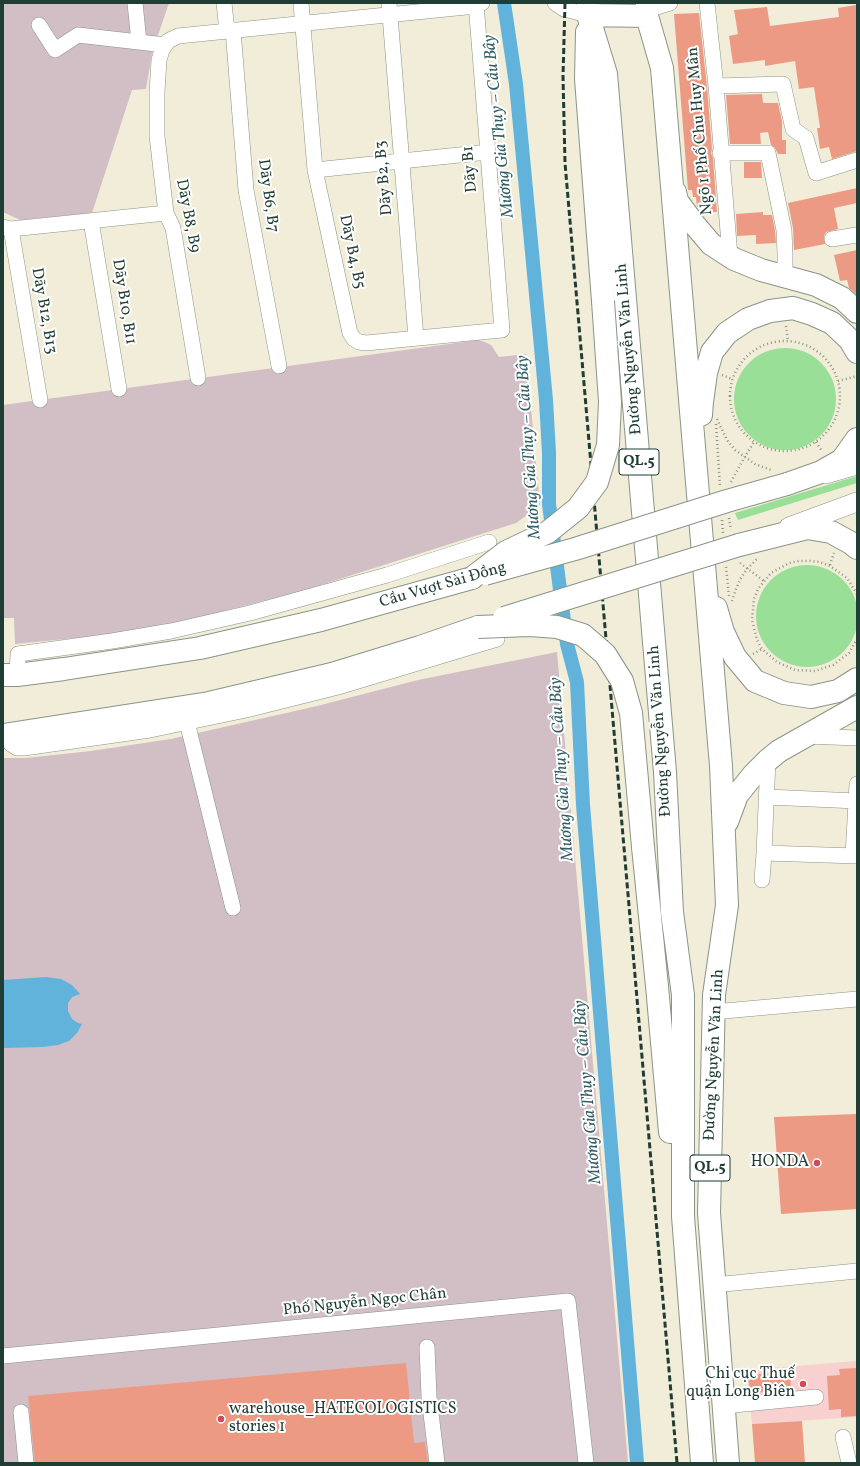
<!DOCTYPE html>
<html>
<head>
<meta charset="utf-8">
<style>
	body { margin:0 }
	#map { position:relative; width:860px; height:1466px; overflow:hidden; background:#f2edd8; font-family:Vollkorn,serif }
	canvas { display:block }
	.frame { position:absolute; inset:0; border:4px solid #1f3d34; pointer-events:none }
</style>
</head>
<body>
<div id="map">
<canvas width="860" height="1466"></canvas>
<div class="frame"></div>
</div>
<script>
const context = document.querySelector('canvas').getContext('2d');
context.lineJoin = 'round';
function fillPath(path, color) { context.fillStyle = color; context.fill(path, 'evenodd'); }
const toPath = rows => new Path2D(rows.map(r => 'M' + r).join(''));
function strokePath(path, color, width, dash) { context.strokeStyle = color; context.lineWidth = width; context.lineCap = dash ? 'butt' : 'round'; context.setLineDash(dash || []); context.stroke(path); }
function drawText(font, color, halo, rows, align = 'center') {
  context.font = font + ' Vollkorn,serif'; context.lineWidth = 4; context.setLineDash([]); context.textBaseline = 'middle'; context.strokeStyle = halo; context.fillStyle = color; for (const [text, x, y, turn = 0] of rows) {
    context.save(); context.translate(x, y); context.rotate((+turn || 0) * Math.PI / 180); context.textAlign = isNaN(turn) ? turn : align; if (halo) context.strokeText(text, 0, 0); context.fillText(text, 0, 0); context.restore();
  }
}
fillPath(toPath([
	[857,1361,857,1417,752,1424,747,1370]
]), '#f7d0cf');
fillPath(toPath([
	[3,3,169,3,152,53,146,89,132,90,92,213,20,220,3,212],
	[478,340,485,342,491,345,499,357,526,354,540,506,516,523,302,591,169,625,86,637,15,644,14,618,3,618,3,405],
	[557,652,628,1463,3,1463,3,758,26,758,91,751,171,739,317,706,418,680]
]), '#d2bec5');
fillPath(toPath([
	'734 399a51 51 0 1 1 102 0a51 51 0 1 1-102 0Z',
	[857,476,857,483,738,520,735,513],
	'756 616a51 51 0 1 1 102 0a51 51 0 1 1-102 0Z'
]), '#9adf97');
fillPath(toPath([
	[46,977,61,979,72,985,80,994,72,997,68,1003,68,1011,72,1019,78,1023,82,1024,77,1033,69,1041,58,1045,43,1047,3,1048,3,980]
]), '#61b3dc');
strokePath(toPath([
	[504,3,516,84,546,400,549,453,549,504,567,644,577,682,583,805,637,1463]
]), '#61b3dc', 14);
fillPath(toPath([
	[856,5,857,15,857,151,832,159,829,147,820,149,817,128,820,128,814,87,799,89,795,61,765,66,765,60,733,64,729,36,738,34,734,10,767,7,770,26,839,17,838,8],
	[699,13,707,87,712,149,711,153,713,158,717,212,706,212,697,207,696,197,693,197,692,190,688,190,674,14],
	[762,94,763,103,778,103,782,121,782,140,786,140,786,154,778,154,775,148,771,145,768,132,760,133,761,144,730,144,726,95],
	[744,162,761,162,762,178,744,178],
	[857,188,857,203,834,208,838,229,826,232,824,236,825,244,794,250,793,228,788,203],
	[763,212,763,215,772,215,775,231,776,243,756,244,756,235,737,236,736,214],
	[857,250,857,295,849,288,847,280,840,281,834,255],
	[857,1114,857,1209,781,1214,774,1117],
	[406,1363,414,1443,425,1442,428,1463,35,1463,28,1396],
	[857,1368,857,1416,841,1417,841,1409,829,1410,827,1376,840,1375,839,1369],
	[790,1372,791,1390,750,1393,748,1375],
	[802,1421,805,1463,755,1463,752,1424]
]), '#ed9a84');
const minor = toPath([
	[135,3,139,42],
	[224,3,227,31],
	[301,3,315,170,350,333,354,339,359,342,366,343,502,330,476,3],
	[389,3,416,338],
	[555,3,564,9,588,15],
	[707,3,716,86,730,256],
	[647,16,650,9,670,3],
	[39,25,55,50,78,35,165,45],
	[233,30,246,190,279,366],
	[716,86,783,84,793,129,806,138,816,173,857,160],
	[720,153,768,153,784,230,785,254,785,276],
	[315,170,488,152],
	[91,221,119,389],
	[3,227,11,229,166,213],
	[11,229,40,400],
	[832,239,857,235],
	[198,378,173,228,166,213,157,136,157,92,159,60,162,50,168,41,178,36,476,6,482,3],
	[17,675,18,654,112,641,171,631,250,613,387,575,489,542],
	[187,722,233,908],
	[4,735,11,744,17,748,24,748,150,730,246,710,338,687,497,639],
	[806,736,857,738],
	[768,760,764,853,857,856],
	[767,797,857,801],
	[853,856,857,784],
	[762,880,764,853],
	[713,1012,857,999],
	[714,1285,857,1271],
	[427,1347,429,1397,437,1463],
	[3,1356,568,1301,586,1463],
	[724,1406,816,1397],
	[21,1412,26,1463],
	[843,1437,849,1463]
]);
const major = toPath([
	[826,474,857,465],
	[789,527,857,502]
]);
const highway = toPath([
	[588,3,588,15,606,74,665,772,672,912,683,995,683,1216,702,1463],
	[647,3,647,16,662,68,721,766,727,905,714,995,709,1213,728,1463],
	[588,15,647,16],
	[587,32,586,79,603,301],
	[675,192,677,201,694,224,711,244,734,259,761,270,816,285,842,298,857,312],
	[701,415,702,402,706,373,712,352,727,333,748,319,770,311,793,308,812,314,832,323,850,340,857,352],
	[787,484,821,472,842,460,857,439],
	[739,545,807,528,831,532,851,543,857,548],
	[716,608,723,632,735,657,755,681,784,693,811,697,838,691,857,679],
	[3,675,17,675,64,669,200,648,321,620,472,578],
	[3,735,209,703,332,674,420,647,478,627],
	[727,822,737,795,754,774,768,760,779,751,857,707],
	[643,847,657,986,670,1132]
]);
strokePath(minor, '#889586', 16);
strokePath(major, '#889586', 20);
strokePath(highway, '#889586', 24);
strokePath(toPath([
	[786,326,788,341],
	'730 396a55 55 0 1 1 110 0a55 55 0 1 1-110 0Z',
	[722,375,732,379],
	[838,381,857,376],
	[717,419,727,440,735,450,755,464,771,470],
	[716,424,720,487],
	[816,442,822,451],
	[731,482,744,458,754,442],
	[729,518,731,530],
	[722,520,723,533],
	[740,563,764,581],
	[830,565,834,553],
	[726,567,729,596],
	[857,594,847,578,830,566,820,562,810,561,799,561,789,563,771,573,758,589,754,599,752,620,757,640,762,649,777,662,795,670,815,671,833,665,849,653,857,639],
	[732,601,736,589,741,578,747,569,758,558],
	[753,654,762,649]
]), '#889586', 2.5, [1, 3]);
strokePath(minor, '#fff', 15);
strokePath(major, '#fff', 19);
strokePath(highway, '#fff', 22);
strokePath(toPath([
	[565,3,563,77,565,163,677,1463]
]), '#1f3d34', 3, [6, 3]);
const highwayBridge = toPath([
	[485,574,575,549,727,501,787,484],
	[472,578,506,552,548,532,578,508,597,482,608,445,610,402,603,301],
	[504,618,739,545],
	[478,627,530,625,557,627,583,635,605,654,622,681,631,713,643,847]
]);
strokePath(highwayBridge, '#889586', 24, []);
strokePath(highwayBridge, '#fff', 22);
for (const [x, y, r, color] of [
	[817,1163,4,"#d1495b"],
	[803,1384,4,"#d1495b"],
	[221,1419,4,"#d1495b"]
]) { const dot = new Path2D(); dot.arc(x, y, r, 0, 2 * Math.PI); context.fillStyle = color; context.fill(dot); strokePath(dot, '#fff', 1.5); }
for (const [x, y, w] of [
	[639,462,40],
	[710,1168,40]
]) { const box = new Path2D(); box.roundRect(x - w / 2, y - 13, w, 26, 3); context.fillStyle = '#fff'; context.fill(box); strokePath(box, '#1f3d34', 1); }
drawText('bold 15px', '#1f3d34', null, [
	["QL.5",639,462],
	["QL.5",710,1168]
]);
drawText('16px', '#1f3d34', '#fff', [
	["Ngõ 1 Phố Chu Huy Mân",701,131,-95],
	["Dãy B1",471,169,-95],
	["Dãy B2, B3",385,178,-95],
	["Dãy B6, B7",267,196,82],
	["Dãy B8, B9",187,216,79],
	["Dãy B4, B5",351,252,78],
	["Dãy B10, B11",123,302,81],
	["Dãy B12, B13",43,311,80],
	["Đường Nguyễn Văn Linh",630,349,-95],
	["Cầu Vượt Sài Đồng",443,586,-16],
	["Đường Nguyễn Văn Linh",661,731,-94],
	["Đường Nguyễn Văn Linh",715,1055,-87],
	["Phố Nguyễn Ngọc Chân",365,1303,-6]
]);
drawText('16px', '#1f3d34', '#fff', [
	["HONDA",809,1163],
	["Chi cục Thuế",795,1375],
	["quận Long Biên",795,1393],
	["warehouse_HATECOLOGISTICS",229,1410,"left"],
	["stories 1",229,1428,"left"]
], 'right');
drawText('italic 17px', '#336066', '#fff', [
	["Mương Gia Thụy – Cầu Bây",500,126,-96],
	["Mương Gia Thụy – Cầu Bây",530,447,-94],
	["Mương Gia Thụy – Cầu Bây",563,769,-94],
	["Mương Gia Thụy – Cầu Bây",589,1092,-95]
]);
</script>
</body>
</html>
